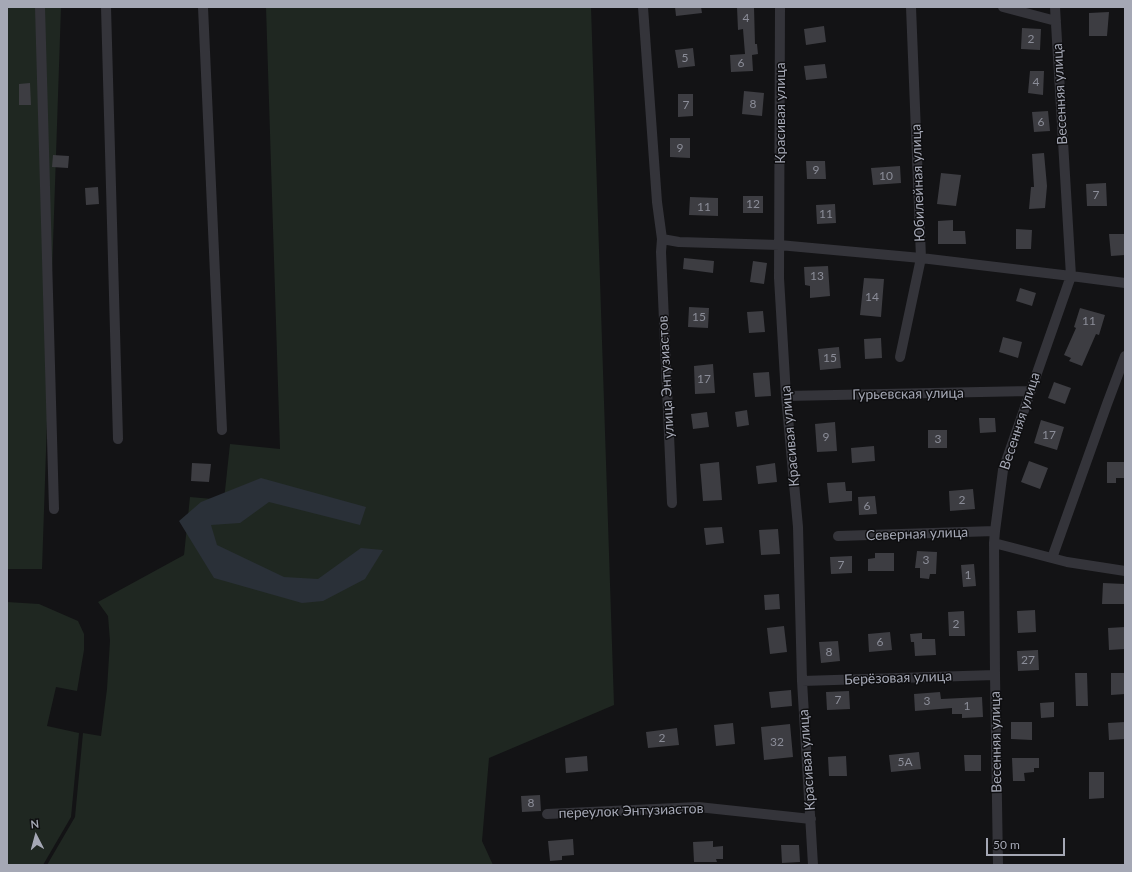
<!DOCTYPE html>
<html>
<head>
<meta charset="utf-8">
<style>
	body { margin:0 }
	#map { position:relative; width:1132px; height:872px; overflow:hidden; background:#131315; font-family:Lato,sans-serif }
	canvas { display:block }
	.frame { position:absolute; inset:0; border:8px solid #a5a8b5; pointer-events:none }
	.north { position:absolute; left:16px; top:816px; width:40px; height:40px; -webkit-text-stroke:3px #0e0e10; paint-order:stroke; rotate:354deg; font-size:11px; font-weight:700; line-height:16px; text-align:center; color:#a5a8b5 }
	.north::after { content:''; display:block; margin:auto; width:14px; height:18px; background:#a5a8b5; clip-path:polygon(50% 0,100% 100%,50% 72%,0 100%) }
	.scale { position:absolute; left:986px; top:838px; width:79px; height:18px; box-sizing:border-box; border:2px solid #a5a8b5; border-top:0; padding-left:5px; font-size:12px; line-height:14px; white-space:nowrap; color:#a5a8b5; -webkit-text-stroke:3px #0e0e10; paint-order:stroke }
</style>
</head>
<body>
<div id="map">
<canvas width="1132" height="872"></canvas>
<div class="frame"></div>
<div class="north">N</div>
<div class="scale">50 m</div>
</div>
<script>
const context = document.querySelector('canvas').getContext('2d');
context.lineJoin = 'round';
function fillPath(path, color) { context.fillStyle = color; context.fill(path, 'evenodd'); }
const toPath = rows => new Path2D(rows.map(r => 'M' + r).join(''));
function strokePath(path, color, width, dash) { context.strokeStyle = color; context.lineWidth = width; context.lineCap = dash ? 'butt' : 'round'; context.setLineDash(dash || []); context.stroke(path); }
function drawText(font, color, halo, rows, align = 'center') {
  context.font = font + ' Lato,sans-serif'; context.lineWidth = 3; context.setLineDash([]); context.textBaseline = 'middle'; context.strokeStyle = halo; context.fillStyle = color; for (const [text, x, y, turn = 0] of rows) {
    context.save(); context.translate(x, y); context.rotate((+turn || 0) * Math.PI / 180); context.textAlign = isNaN(turn) ? turn : align; if (halo) context.strokeText(text, 0, 0); context.fillText(text, 0, 0); context.restore();
  }
}
fillPath(toPath([
	[7,7,61,7,42,569,7,569],
	[266,7,591,7,614,705,489,758,482,841,493,865,47,865,75,817,83,733,101,736,107,689,110,641,108,616,98,602,184,555,190,497,224,500,230,444,280,449],
	[7,602,39,604,78,621,84,634,84,650,77,691,56,687,47,726,79,733,71,817,43,865,7,865]
]), '#1f2721');
fillPath(toPath([
	[261,478,366,507,360,525,269,502,240,523,211,525,217,545,284,577,318,579,361,548,383,550,365,579,323,601,302,603,214,578,179,521,201,502]
]), '#2a3038');
fillPath(toPath([
	[675,7,701,7,702,13,676,16],
	[737,7,754,7,755,44,757,44,758,54,752,55,753,71,731,72,730,55,745,54,743,29,738,30],
	[1109,12,1107,36,1089,36,1089,13],
	[824,26,826,42,806,45,804,29],
	[1022,28,1041,29,1040,50,1021,49],
	[693,48,695,66,678,68,675,50],
	[825,64,827,78,806,80,804,66],
	[1030,71,1044,71,1043,95,1028,93],
	[30,83,31,105,19,105,19,84],
	[744,91,764,93,762,116,742,114],
	[678,94,693,94,693,116,678,117],
	[1048,111,1050,131,1034,132,1032,112],
	[670,138,690,138,690,158,670,157],
	[1044,153,1047,186,1045,208,1029,209,1031,187,1034,187,1032,154],
	[53,155,69,156,68,168,52,167],
	[806,161,825,161,826,179,807,179],
	[900,166,901,183,873,185,871,168],
	[941,173,961,175,956,206,937,204],
	[1106,183,1107,206,1087,206,1086,184],
	[98,187,99,204,86,205,85,188],
	[743,196,763,196,763,213,743,213],
	[690,197,718,198,718,216,689,215],
	[835,204,836,223,817,224,816,205],
	[953,220,953,231,965,231,966,244,938,244,938,221],
	[1016,229,1032,230,1031,249,1016,249],
	[1109,234,1125,234,1125,255,1111,256],
	[684,258,714,261,713,273,683,269],
	[753,261,767,263,764,284,750,282],
	[828,266,830,296,810,298,810,286,805,285,804,267],
	[864,278,884,279,881,317,860,315],
	[1020,288,1036,293,1032,306,1016,301],
	[689,307,709,308,708,328,688,327],
	[1080,308,1105,315,1099,335,1096,334,1082,366,1069,361,1071,358,1064,355,1076,328,1074,327],
	[763,311,765,332,749,333,747,312],
	[1003,337,1022,342,1018,358,999,352],
	[881,338,882,358,865,359,864,339],
	[839,347,841,368,820,370,818,349],
	[713,364,715,393,695,394,694,366],
	[769,372,771,396,755,397,753,373],
	[1054,382,1071,388,1065,404,1048,398],
	[747,410,749,425,737,427,735,412],
	[707,412,709,427,693,429,691,414],
	[979,418,995,418,996,432,980,433],
	[1041,420,1064,427,1057,450,1034,443],
	[835,422,837,451,817,452,815,424],
	[928,430,947,430,947,448,928,448],
	[874,446,875,461,852,463,851,448],
	[1029,461,1048,468,1040,489,1021,482],
	[719,462,722,500,703,501,700,464],
	[1107,462,1125,462,1125,478,1116,478,1116,483,1107,483],
	[192,463,211,464,209,482,191,481],
	[775,463,777,482,758,484,756,466],
	[845,482,846,491,852,491,852,501,829,503,827,483],
	[973,489,975,509,950,511,949,491],
	[875,496,877,514,859,515,858,497],
	[722,527,724,543,706,545,704,528],
	[778,529,780,554,761,555,759,530],
	[917,551,937,552,936,574,930,574,929,579,920,578,920,568,915,568],
	[875,553,894,553,894,571,868,571,868,559,875,558],
	[852,556,852,573,831,574,830,557],
	[974,564,976,586,963,587,961,565],
	[1103,583,1125,584,1125,604,1102,604],
	[779,594,780,609,765,610,764,595],
	[1035,610,1036,632,1018,633,1017,611],
	[964,611,965,636,949,636,948,612],
	[784,626,787,652,770,654,767,628],
	[1125,627,1125,649,1109,650,1108,628],
	[890,632,892,650,869,652,868,634],
	[922,633,922,639,935,639,936,655,915,656,914,642,911,642,910,634],
	[838,641,840,661,821,663,819,642],
	[1038,650,1039,670,1018,671,1017,651],
	[1075,673,1087,673,1088,706,1076,706],
	[1111,673,1125,673,1125,694,1111,695],
	[791,690,792,706,771,708,769,692],
	[849,691,850,709,827,710,826,692],
	[940,692,941,699,982,697,983,717,962,718,962,714,952,714,952,708,915,711,914,694],
	[1054,702,1054,717,1041,718,1040,703],
	[1011,722,1032,722,1032,740,1011,739],
	[1125,722,1125,739,1109,740,1108,723],
	[733,723,735,744,716,746,714,725],
	[790,724,793,757,764,760,761,727],
	[677,728,679,745,648,748,646,732],
	[919,752,921,769,891,772,889,755],
	[964,755,981,755,981,771,965,771],
	[587,756,588,771,566,773,565,758],
	[846,756,847,776,829,776,828,757],
	[1012,758,1039,758,1039,768,1034,768,1034,772,1024,773,1025,781,1013,781],
	[1089,772,1104,772,1104,798,1089,799],
	[540,795,541,811,522,812,521,796],
	[573,839,574,855,562,856,562,860,550,861,548,841],
	[713,841,713,847,723,846,723,859,716,859,717,862,694,862,693,842],
	[781,845,799,845,800,862,782,863]
]), '#3d3d42');
strokePath(toPath([
	[40,7,54,509],
	[106,7,118,439],
	[203,7,222,430],
	[643,7,657,202,662,239],
	[780,7,779,278,786,396,798,527,802,681,813,865],
	[1003,7,1056,21],
	[900,357,921,258,911,7],
	[786,396,1030,391],
	[672,503,661,252,662,239,679,242,779,245,921,258,1071,276,1125,283],
	[838,536,995,531],
	[994,543,1067,562,1125,571],
	[1052,558,1107,404,1125,356],
	[802,681,995,675],
	[547,814,698,807,811,819],
	[998,865,995,675,994,543,995,531,1003,470,1071,276,1055,7]
]), '#34343a', 10);
drawText('12px', '#8b8d98', null, [
	["4",746,18],
	["2",1031,39],
	["5",685,58],
	["6",741,63],
	["4",1036,82],
	["8",753,104],
	["7",686,105],
	["6",1041,122],
	["9",680,148],
	["9",816,170],
	["10",886,176],
	["7",1096,195],
	["12",753,204],
	["11",704,207],
	["11",826,214],
	["13",817,276],
	["14",872,297],
	["15",699,317],
	["11",1089,321],
	["15",830,358],
	["17",704,379],
	["17",1049,435],
	["9",826,437],
	["3",938,439],
	["2",962,500],
	["6",867,506],
	["3",926,560],
	["7",841,565],
	["1",968,575],
	["2",956,624],
	["6",880,642],
	["8",829,652],
	["27",1028,660],
	["7",838,700],
	["3",927,701],
	["1",967,706],
	["2",662,738],
	["32",777,742],
	["5А",905,762],
	["8",531,803]
]);
drawText('14px', '#a5a8b5', '#0e0e10', [
	["Весенняя улица",1060,94,-93],
	["Красивая улица",780,113,-90],
	["Юбилейная улица",918,183,-92],
	["улица Энтузиастов",666,377,-93],
	["Гурьевская улица",908,394,-1],
	["Весенняя улица",1020,421,-72],
	["Красивая улица",790,436,-95],
	["Северная улица",917,534,-2],
	["Берёзовая улица",898,678,-2],
	["Весенняя улица",996,742,-91],
	["Красивая улица",807,760,-94],
	["переулок Энтузиастов",631,811,-2]
]);
</script>
</body>
</html>
